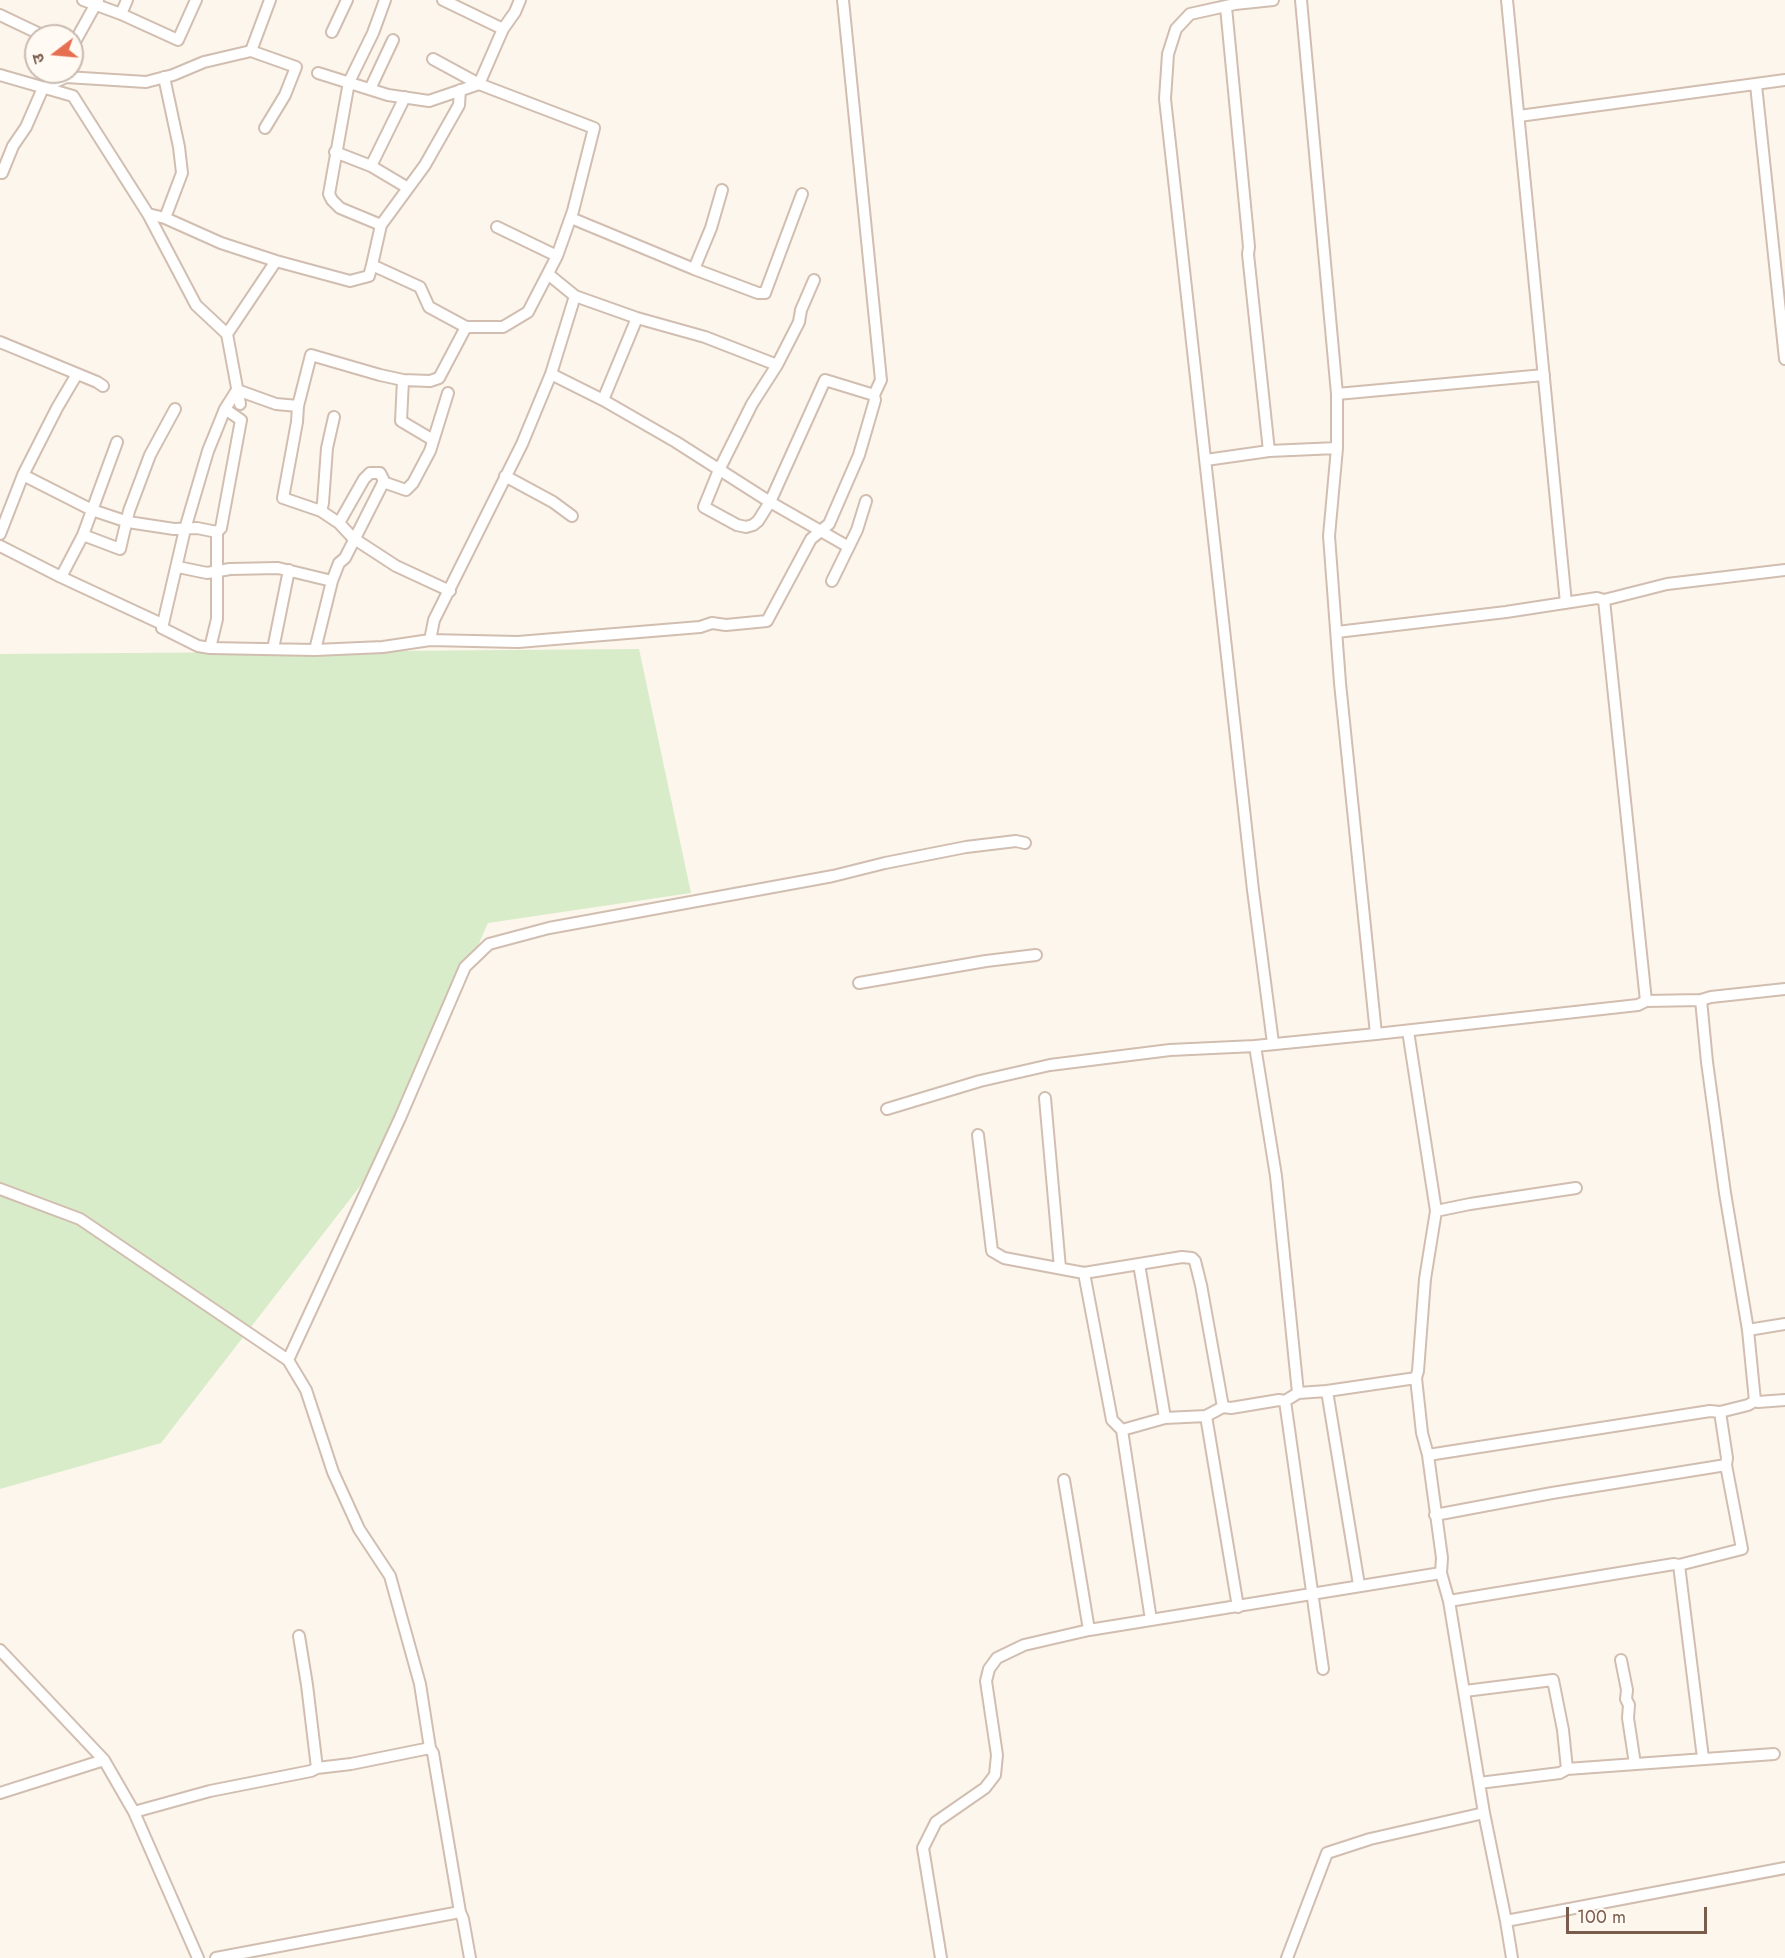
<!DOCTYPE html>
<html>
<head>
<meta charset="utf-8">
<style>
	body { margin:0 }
	#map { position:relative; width:1785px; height:1958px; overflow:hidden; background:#fdf6ec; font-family:Jost,"Noto Sans Devanagari",sans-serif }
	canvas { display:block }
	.north { position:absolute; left:24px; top:24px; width:60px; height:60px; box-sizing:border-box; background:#fffaf3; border:2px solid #cabbb1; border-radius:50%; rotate:254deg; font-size:16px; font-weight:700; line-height:24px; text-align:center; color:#7a5c4d }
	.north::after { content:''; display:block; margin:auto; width:21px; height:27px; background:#e76f51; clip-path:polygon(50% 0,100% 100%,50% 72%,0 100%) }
	.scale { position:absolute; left:1566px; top:1907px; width:141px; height:27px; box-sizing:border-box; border:3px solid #7a5c4d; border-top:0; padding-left:8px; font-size:18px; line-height:21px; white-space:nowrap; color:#7a5c4d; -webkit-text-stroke:4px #fffaf3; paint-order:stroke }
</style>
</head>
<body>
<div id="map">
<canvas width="1785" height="1958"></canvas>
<div class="north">उ</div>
<div class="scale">100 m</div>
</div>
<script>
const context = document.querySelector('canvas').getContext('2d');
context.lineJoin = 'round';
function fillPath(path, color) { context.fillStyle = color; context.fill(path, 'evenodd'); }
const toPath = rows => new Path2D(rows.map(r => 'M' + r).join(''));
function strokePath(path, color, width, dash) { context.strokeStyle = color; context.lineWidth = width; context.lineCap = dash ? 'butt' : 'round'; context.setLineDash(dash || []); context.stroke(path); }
fillPath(toPath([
	[639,649,691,893,488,923,385,1154,161,1443,0,1489,0,654]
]), '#d8ecc9');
const minor = toPath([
	[83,0,121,14,178,40,196,0],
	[443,0,503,29],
	[1273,0,1235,4,1190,14,1176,29,1168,54,1165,99,1253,890,1273,1043],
	[1301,0,1337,394,1337,448,1329,536,1340,683,1376,1034],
	[1507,0,1566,603],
	[1226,7,1249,247,1248,254,1269,451],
	[121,14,127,0],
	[0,15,44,36],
	[332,32,347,0],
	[72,47,98,0],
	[251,51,270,0],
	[433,59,479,84,503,29,515,12,520,0],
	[0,75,73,96,148,214,196,305,227,334,240,404],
	[164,77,179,147,182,173,165,218],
	[1756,85,1785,359],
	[370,89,393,40],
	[1519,116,1785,80],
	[335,152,371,166,408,188],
	[371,166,405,97],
	[2,173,13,146,26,127,43,88,66,77,146,82,173,75,204,62,251,51,296,67,285,95,265,128],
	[148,214,165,218,221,243,276,261,350,281,369,276,372,265,420,287,429,307,466,327,503,327,528,312,557,256,573,211,594,128,479,84,429,101,388,95,318,73],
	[571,218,694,269,758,293,765,293,802,194],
	[381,225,340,208,332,200,329,194,349,82,373,33,385,0],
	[497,227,557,256],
	[372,265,381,225,425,165,459,105,460,90],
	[694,269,711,228,722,190],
	[548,274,575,296,637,318,705,337,777,365],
	[814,280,801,310,799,322,777,365,752,404,719,470,704,507,737,525,746,527,753,525,758,521,770,502,825,380,874,395],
	[227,334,276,261],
	[0,342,97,382,103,386],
	[551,374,603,400,676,442,770,502,847,546],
	[403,380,401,421,433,440],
	[1337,394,1544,375],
	[603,400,637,318],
	[298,406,276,404,237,390,225,409,208,451,185,529,162,628,198,646,210,648,315,650,383,647,430,640,518,642,700,627,712,623,726,625,767,621,811,539,829,524,859,455,875,400,874,395,881,380,843,0],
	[1206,460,1269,451,1337,448],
	[23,475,92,510,128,522,174,529,197,528,217,532],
	[505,476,553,502,572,516],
	[383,482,406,490,413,483,430,451,448,393],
	[321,511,323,503,327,448,334,417],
	[0,534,23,475,57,408,77,374],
	[83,535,120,549,129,511,150,455,175,409],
	[0,546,61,577,162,624],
	[178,567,207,573,230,569,278,568,332,581],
	[61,577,83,535,117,442],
	[832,581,857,530,866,501],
	[450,591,396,566,353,538,339,523,321,511,283,498,297,422,298,406,311,355,380,375,403,380,430,381,439,378,466,327],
	[1604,600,1646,1001],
	[1337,632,1506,612,1597,598,1604,600,1667,584,1785,570],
	[430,640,434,620,522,444,551,374,575,296],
	[210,648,217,619,217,532,221,528,241,420,225,409],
	[273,649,289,570],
	[315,650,332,581,339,563,345,558,384,481,380,473,370,473,364,479,339,523],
	[859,983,986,961,1036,955],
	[1701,1000,1707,1062,1725,1193,1748,1330,1755,1401,1758,1402,1785,1400],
	[1408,1031,1436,1211,1425,1279,1418,1371,1416,1378,1422,1433,1428,1455,1442,1558,1441,1573,1449,1601,1484,1813,1506,1921,1512,1958],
	[1255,1046,1276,1176,1298,1393],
	[1045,1098,1060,1268],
	[887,1109,980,1081,1050,1065,1170,1050,1255,1046,1376,1034,1638,1005,1646,1001,1701,1000,1711,997,1785,989],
	[978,1135,992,1251,1004,1258,1084,1273,1182,1257,1192,1258,1195,1261,1201,1285,1223,1407],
	[0,1189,80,1219,288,1360,306,1390,333,1472,359,1529,390,1576,420,1684,430,1748,351,1764,317,1768,311,1771,210,1791,134,1812],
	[1436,1211,1470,1204,1576,1188],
	[1139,1264,1165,1418],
	[1084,1273,1112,1420,1122,1430,1151,1620],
	[1748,1330,1785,1324],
	[288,1360,400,1118,465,967,489,944,549,928,833,876,885,863,966,847,1016,841,1025,843],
	[1327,1391,1359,1585],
	[1285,1401,1323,1669],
	[1206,1416,1238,1607],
	[1122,1430,1165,1418,1206,1416,1223,1407,1231,1408,1279,1400,1285,1401,1298,1393,1327,1391,1416,1378],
	[1428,1455,1710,1411,1720,1412,1748,1405,1755,1401],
	[1064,1480,1089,1630],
	[1435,1515,1552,1493,1726,1465],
	[1679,1565,1703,1758],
	[1449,1601,1674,1564,1679,1565,1742,1549,1726,1465,1727,1458,1720,1412],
	[299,1636,307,1685,317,1768],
	[0,1650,104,1760,134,1812,198,1958],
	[1621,1660,1627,1690,1626,1699,1629,1705,1628,1718,1635,1764],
	[1465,1691,1553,1680,1563,1730,1567,1769],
	[430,1748,433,1753,460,1912,463,1919,470,1958],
	[1479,1783,1560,1773,1567,1769,1774,1754],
	[0,1793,104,1760],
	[1506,1921,1785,1868],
	[216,1958,460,1912],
	[941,1958,923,1848,936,1822,985,1788,995,1775,997,1755,986,1681,989,1669,997,1658,1024,1645,1089,1630,1441,1573],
	[1287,1958,1327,1853,1370,1839,1484,1813]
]);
strokePath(minor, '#d1beb0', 14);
strokePath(minor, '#fff', 10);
</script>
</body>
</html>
